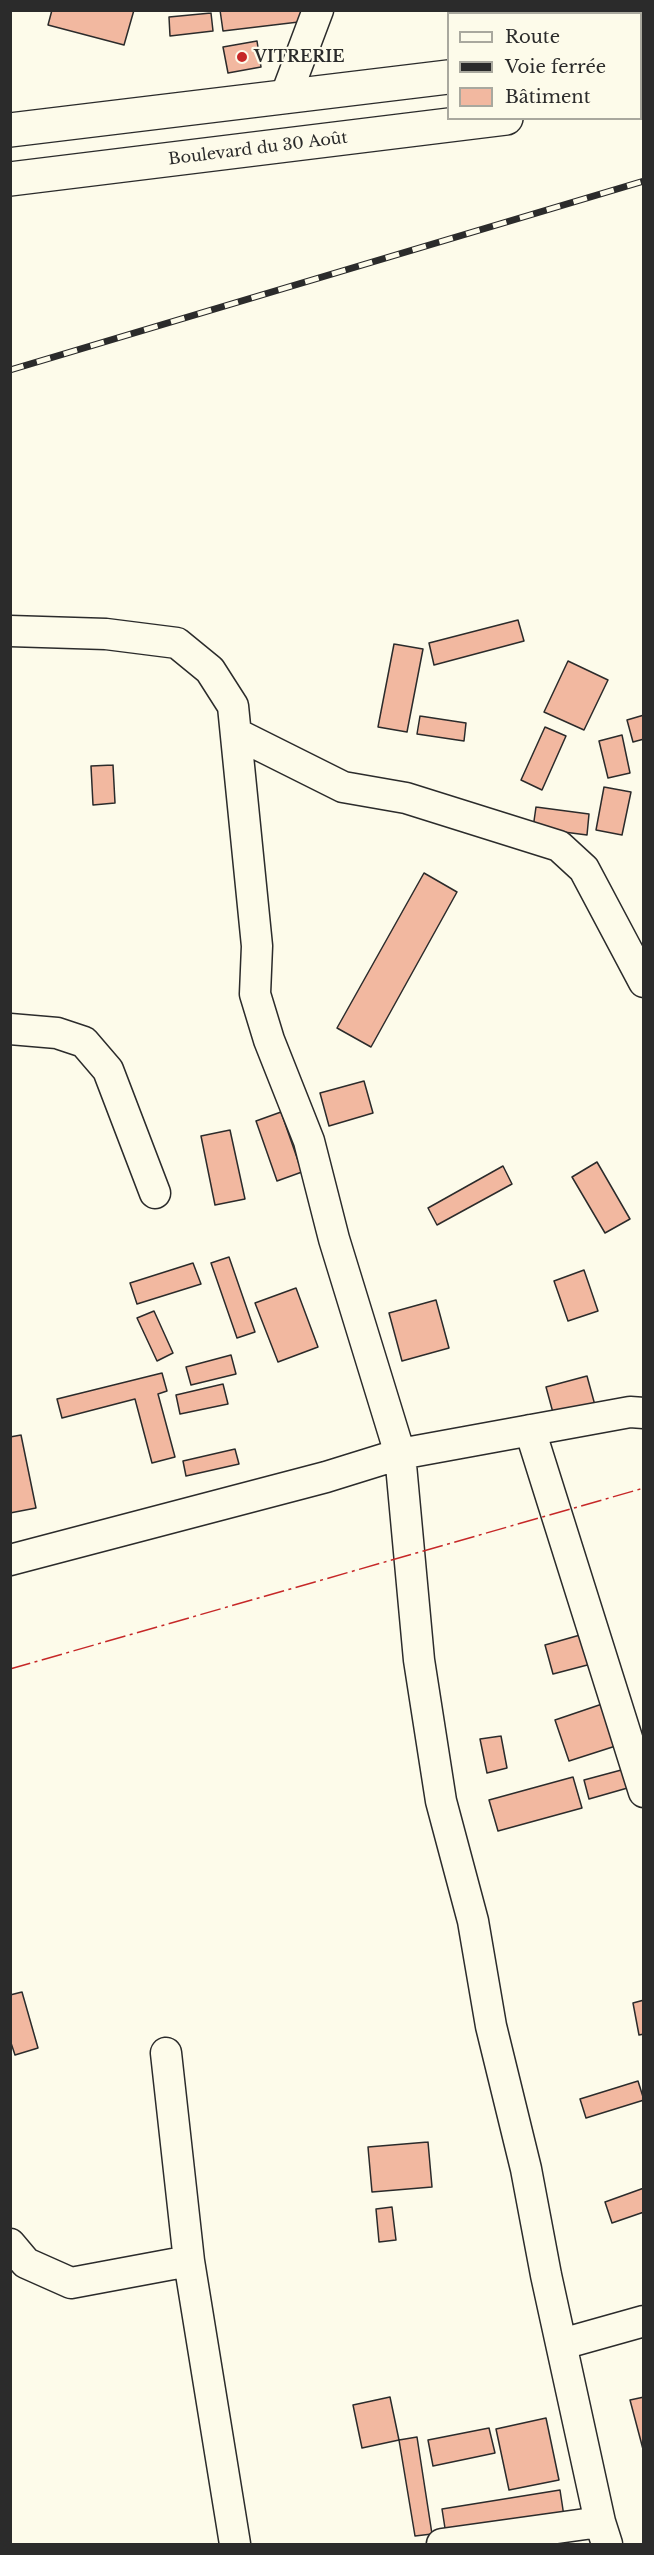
<!DOCTYPE html>
<html>
<head>
<meta charset="utf-8">
<style>
	body { margin:0 }
	#map { position:relative; width:654px; height:2555px; overflow:hidden; background:#fdfbea; font-family:"Libre Baskerville",serif }
	canvas { display:block }
	.frame { position:absolute; inset:0; border:12px solid #2b2b2b; pointer-events:none }
	.legend { position:absolute; left:447px; top:12px; width:195px; height:108px; box-sizing:border-box; background:#fdfbea; border:2px solid #a9a89e; margin:0; padding:8px 10px; list-style:none; font-size:18px; color:#2b2b2b }
	.legend li { display:flex; align-items:center; gap:12px; height:30px }
	.legend b { width:30px; border:2px solid #a9a89e }
</style>
</head>
<body>
<div id="map">
<canvas width="654" height="2555"></canvas>
<div class="frame"></div>
<ul class="legend">
<li><b style="height:8px;background:#fdfbea"></b>Route</li>
<li><b style="height:8px;background:#2b2b2b"></b>Voie ferrée</li>
<li><b style="height:16px;background:#f2b8a0"></b>Bâtiment</li>
</ul>
</div>
<script>
const context = document.querySelector('canvas').getContext('2d');
context.lineJoin = 'round';
function fillPath(path, color) { context.fillStyle = color; context.fill(path, 'evenodd'); }
const toPath = rows => new Path2D(rows.map(r => 'M' + r).join(''));
function strokePath(path, color, width, dash) { context.strokeStyle = color; context.lineWidth = width; context.lineCap = dash ? 'butt' : 'round'; context.setLineDash(dash || []); context.stroke(path); }
function drawText(font, color, halo, rows, align = 'center') {
  context.font = font + ' "Libre Baskerville",serif'; context.lineWidth = 4.5; context.setLineDash([]); context.textBaseline = 'middle'; context.strokeStyle = halo; context.fillStyle = color; for (const [text, x, y, turn = 0] of rows) {
    context.save(); context.translate(x, y); context.rotate((+turn || 0) * Math.PI / 180); context.textAlign = isNaN(turn) ? turn : align; if (halo) context.strokeText(text, 0, 0); context.fillText(text, 0, 0); context.restore();
  }
}
const building = toPath([
	[52,10,134,10,124,45,48,25,52,10],
	[220,10,306,10,307,21,223,31,220,10],
	[211,13,213,31,170,36,169,17,211,13],
	[257,41,261,67,228,73,223,47,257,41],
	[518,620,524,641,434,665,429,643,518,620],
	[394,644,423,649,407,732,378,727,394,644],
	[568,661,608,680,584,730,544,712,568,661],
	[644,715,644,739,633,742,627,720,644,715],
	[420,716,466,723,464,741,417,734,420,716],
	[545,727,566,736,542,790,521,780,545,727],
	[622,735,630,773,608,778,599,741,622,735],
	[113,765,115,803,93,805,91,766,113,765],
	[604,787,631,792,622,835,596,830,604,787],
	[536,807,589,814,587,835,533,828,536,807],
	[424,873,457,892,371,1047,337,1028,424,873],
	[364,1081,373,1113,329,1126,320,1093,364,1081],
	[281,1112,302,1172,277,1181,256,1121,281,1112],
	[230,1130,245,1199,215,1205,201,1136,230,1130],
	[597,1162,630,1219,605,1233,572,1177,597,1162],
	[503,1166,512,1184,437,1225,428,1208,503,1166],
	[229,1257,255,1332,237,1338,211,1263,229,1257],
	[193,1263,201,1284,137,1304,130,1283,193,1263],
	[584,1270,598,1311,568,1321,554,1281,584,1270],
	[296,1288,318,1347,278,1362,255,1303,296,1288],
	[436,1300,449,1348,402,1361,389,1313,436,1300],
	[154,1311,173,1353,157,1361,137,1318,154,1311],
	[231,1355,236,1374,191,1385,186,1367,231,1355],
	[162,1373,167,1391,158,1394,175,1457,152,1463,135,1399,62,1418,57,1399,162,1373],
	[587,1376,596,1409,555,1420,546,1387,587,1376],
	[223,1384,228,1404,180,1414,176,1395,223,1384],
	[21,1435,36,1508,10,1513,10,1437,21,1435],
	[235,1449,239,1464,186,1476,183,1461,235,1449],
	[587,1633,595,1663,553,1674,545,1645,587,1633],
	[611,1701,625,1743,569,1761,555,1720,611,1701],
	[501,1736,507,1768,487,1773,480,1739,501,1736],
	[625,1769,631,1787,589,1799,584,1780,625,1769],
	[573,1777,582,1808,498,1831,489,1800,573,1777],
	[22,1992,38,2048,15,2055,10,2040,10,1995,22,1992],
	[644,2000,644,2034,639,2035,633,2003,644,2000],
	[638,2081,644,2100,586,2118,580,2099,638,2081],
	[428,2142,432,2187,372,2192,368,2147,428,2142],
	[644,2188,644,2212,612,2223,605,2202,644,2188],
	[392,2207,396,2240,379,2242,376,2209,392,2207],
	[390,2397,399,2440,362,2448,353,2405,390,2397],
	[644,2397,644,2453,630,2400,644,2397],
	[546,2418,559,2480,509,2490,496,2429,546,2418],
	[489,2428,495,2453,433,2466,428,2440,489,2428],
	[417,2437,432,2534,415,2536,399,2440,417,2437],
	[560,2490,565,2523,447,2541,442,2509,560,2490]
]);
fillPath(building, '#f2b8a0');
strokePath(building, '#2b2b2b', 1.5);
const minor = toPath([
	[286,95,318,10],
	[10,631,106,634,177,643,210,670,233,706,257,946,255,994,269,1040,309,1141,334,1239,400,1454,419,1660,441,1801,473,1921,491,2026,526,2169,546,2275,600,2522,607,2544],
	[237,734,343,787,406,798,559,846,584,869,644,982],
	[10,1029,57,1033,84,1042,108,1070,155,1193],
	[530,1430,644,1792],
	[10,1560,326,1477,400,1454,630,1412,644,1413],
	[166,2053,189,2261,235,2544],
	[10,2244,26,2263,71,2283,189,2261],
	[562,2344,644,2321],
	[442,2544,600,2522]
]);
const trunk = toPath([
	[640,55,644,55],
	[640,101,644,100],
	[10,130,448,77],
	[10,179,506,118]
]);
strokePath(minor, '#2b2b2b', 33);
strokePath(trunk, '#2b2b2b', 36);
strokePath(minor, '#fdfbea', 30);
strokePath(trunk, '#fdfbea', 33);
const rail = toPath([
	[10,370,644,181]
]);
strokePath(rail, '#2b2b2b', 7);
strokePath(rail, '#fdfbea', 4.5, [14]);
strokePath(toPath([
	[10,1669,644,1488]
]), '#c62828', 1.5, [21, 4.5, 3, 4.5]);
for (const [x, y, r, color] of [
	[242,57,6,"#c62828"]
]) { const dot = new Path2D(); dot.arc(x, y, r, 0, 2 * Math.PI); context.fillStyle = color; context.fill(dot); strokePath(dot, '#fdfbea', 2); }
drawText('bold 16px', '#2b2b2b', '#fdfbea', [
	["VITRERIE",254,57]
], 'left');
drawText('16px', '#2b2b2b', '#fdfbea', [
	["Boulevard du 30 Août",258,149,-7]
]);
</script>
</body>
</html>
